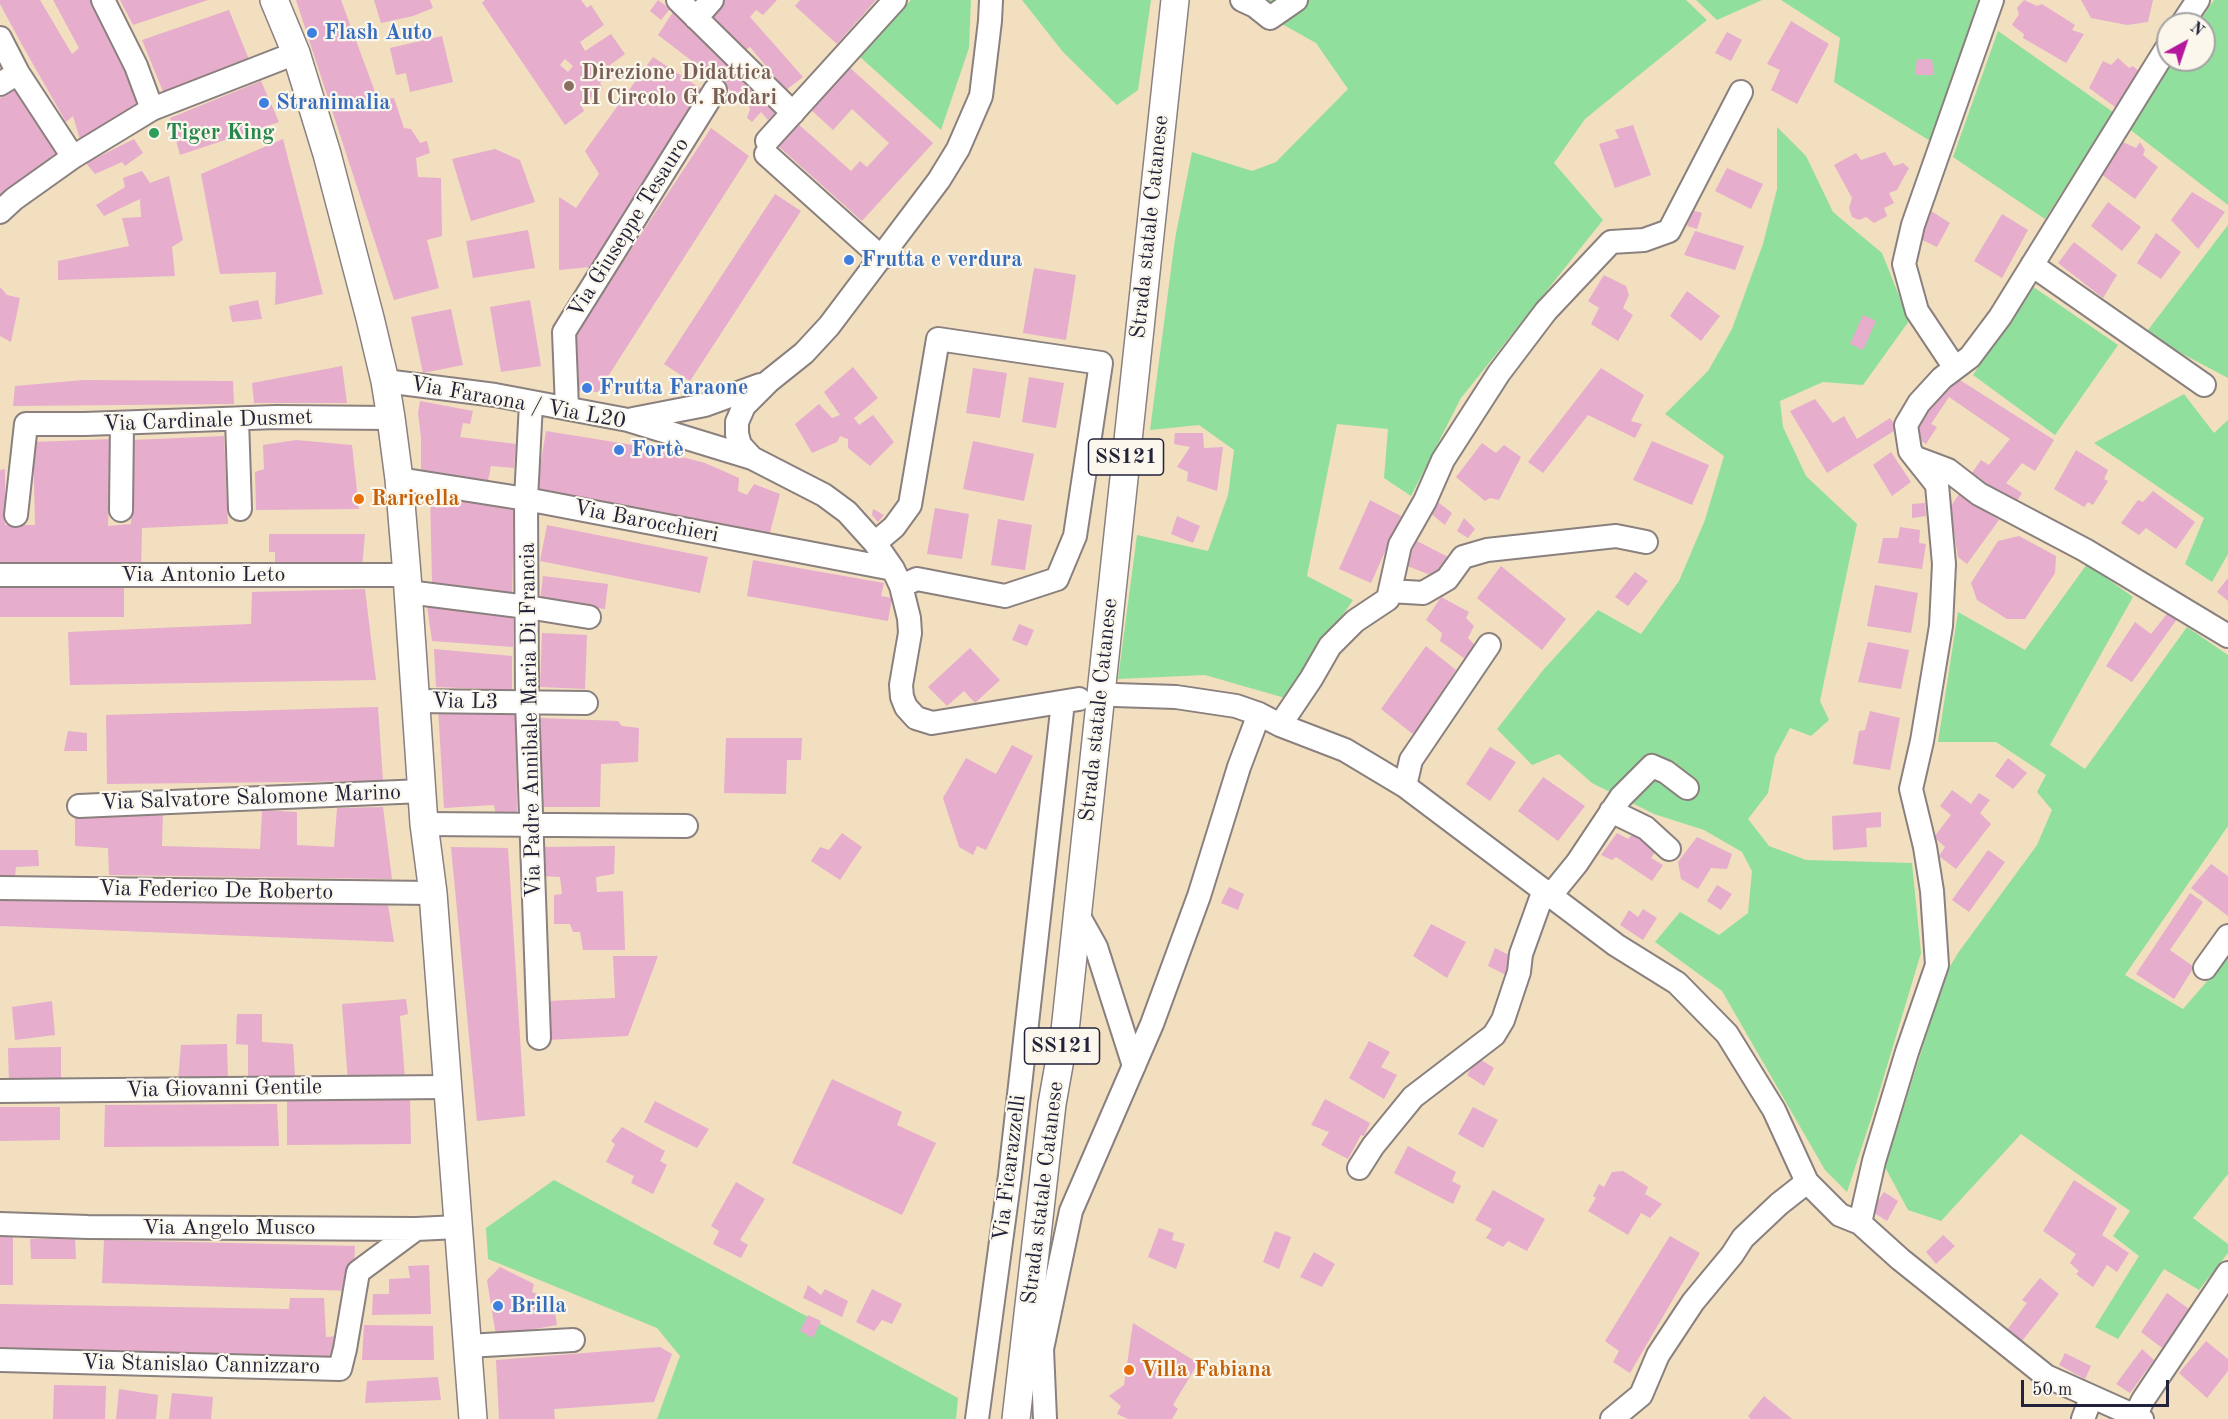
<!DOCTYPE html>
<html>
<head>
<meta charset="utf-8">
<style>
	body { margin:0 }
	#map { position:relative; width:2228px; height:1419px; overflow:hidden; background:#f1dfc0; font-family:"Old Standard TT",serif }
	canvas { display:block }
	.north { position:absolute; left:2156px; top:12px; width:60px; height:60px; box-sizing:border-box; background:#fbf7ec; border:2px solid #a4a2a5; border-radius:50%; rotate:40deg; font-size:16px; font-weight:700; line-height:24px; text-align:center; color:#22223b }
	.north::after { content:''; display:block; margin:auto; width:21px; height:27px; background:#b5179e; clip-path:polygon(50% 0,100% 100%,50% 72%,0 100%) }
	.scale { position:absolute; left:2021px; top:1380px; width:148px; height:27px; box-sizing:border-box; border:3px solid #22223b; border-top:0; padding-left:8px; font-size:18px; line-height:21px; white-space:nowrap; color:#22223b; -webkit-text-stroke:4px #fbf7ec; paint-order:stroke }
</style>
</head>
<body>
<div id="map">
<canvas width="2228" height="1419"></canvas>
<div class="north">N</div>
<div class="scale">50 m</div>
</div>
<script>
const context = document.querySelector('canvas').getContext('2d');
context.lineJoin = 'round';
function fillPath(path, color) { context.fillStyle = color; context.fill(path, 'evenodd'); }
const toPath = rows => new Path2D(rows.map(r => 'M' + r).join(''));
function strokePath(path, color, width, dash) { context.strokeStyle = color; context.lineWidth = width; context.lineCap = dash ? 'butt' : 'round'; context.setLineDash(dash || []); context.stroke(path); }
function drawText(font, color, halo, rows, align = 'center') {
  context.font = font + ' "Old Standard TT",serif'; context.lineWidth = 4.5; context.setLineDash([]); context.textBaseline = 'middle'; context.strokeStyle = halo; context.fillStyle = color; for (const [text, x, y, turn = 0] of rows) {
    context.save(); context.translate(x, y); context.rotate((+turn || 0) * Math.PI / 180); context.textAlign = isNaN(turn) ? turn : align; if (halo) context.strokeText(text, 0, 0); context.fillText(text, 0, 0); context.restore();
  }
}
fillPath(toPath([
	[911,0,971,0,969,48,941,130,859,56],
	[1022,0,1151,0,1138,90,1117,105,1063,52],
	[1239,0,1686,0,1707,20,1585,119,1554,163,1603,220,1461,398,1411,496,1384,478,1388,429,1337,424,1307,576,1353,600,1285,698,1205,675,1118,679,1137,535,1208,551,1228,495,1234,450,1199,425,1150,430,1175,239,1192,152,1252,171,1276,162,1348,89,1316,43],
	[1696,0,1762,0,1717,20],
	[1781,0,1978,0,1932,142,1834,82,1840,38],
	[2214,0,2228,0,2228,205,2128,128,2174,60,2204,60,2204,24,2198,24],
	[1998,31,2113,112,2045,219,1953,157],
	[1777,127,1806,156,1833,212,1882,253,1909,321,1863,385,1823,382,1780,401,1783,427,1806,476,1857,524,1820,701,1829,720,1811,736,1790,728,1775,756,1768,793,1748,819,1769,846,1806,860,1912,863,1921,953,1872,1116,1847,1192,1825,1170,1722,991,1655,942,1680,912,1719,935,1748,913,1752,871,1742,852,1704,830,1654,814,1592,783,1559,754,1532,765,1497,729,1544,669,1598,610,1641,634,1679,581,1705,520,1724,456,1665,414,1708,371,1732,329,1763,244,1777,189],
	[2228,225,2228,378,2145,334],
	[2032,286,2118,345,2055,435,1973,375],
	[2184,394,2214,433,2228,420,2228,554,2212,582,2185,564,2204,518,2094,443],
	[2087,564,2133,597,2050,745,2085,769,2187,627,2228,655,2228,826,2125,975,2183,1009,2228,957,2228,1174,2193,1218,2228,1244,2228,1253,2199,1290,2164,1269,2118,1339,2095,1327,2139,1256,2113,1236,2130,1211,2021,1134,1941,1221,1908,1210,1885,1167,1946,973,1958,953,2037,845,2052,810,2037,792,2046,775,1996,742,1938,742,1958,612,2025,650],
	[554,1180,958,1398,956,1419,657,1419,680,1356,657,1328,488,1259,486,1228]
]), '#91df9c');
fillPath(toPath([
	[0,0,40,0,72,54,79,48,53,0,95,0,122,48,139,108,81,143,73,116,66,122,21,43,0,4],
	[120,0,208,0,133,25],
	[296,0,341,0,378,100,394,98,404,128,411,129,420,143,427,141,430,153,416,158,418,177,441,178,442,236,427,240,439,288,394,300],
	[374,0,430,0,433,8,413,16,381,23],
	[485,0,581,0,587,8,591,5,604,25,580,42,585,51,611,34,625,54,610,65,616,72,600,83,603,89,581,105,584,111,565,125,482,3],
	[565,59,573,66,568,72,560,65],
	[658,0,670,9,661,20,650,11],
	[725,0,777,0,763,15,756,10,750,17,803,77,786,90,750,47,740,54,712,15],
	[800,0,876,0,837,44,795,6],
	[2024,0,2037,6,2042,4,2075,25,2072,30,2084,34,2066,63,2023,38,2024,34,2012,25,2019,14,2017,8],
	[2081,0,2153,0,2148,22,2127,25,2091,18],
	[229,10,250,62,164,94,142,40],
	[673,12,781,106,768,120,761,112,752,122,747,118,750,109,742,92,735,94,658,35],
	[1791,21,1829,44,1797,104,1771,90,1780,70,1767,64],
	[1727,32,1742,40,1731,61,1715,53],
	[442,36,453,82,410,92,406,73,396,75,390,48],
	[653,57,703,90,590,267,559,270,559,197,576,208,599,174,585,151],
	[2118,58,2129,68,2133,66,2140,72,2118,109,2089,88,2103,61,2111,65],
	[1917,59,1932,59,1934,75,1915,75],
	[848,66,933,143,862,221,776,144,796,122,851,171,860,161,867,167,889,143,852,109,833,130,809,108],
	[261,81,279,122,180,155,170,118],
	[19,87,61,158,0,201,0,98],
	[1633,125,1651,175,1615,188,1599,144,1619,138,1615,130],
	[711,128,749,156,598,392,578,391,572,339],
	[134,139,143,153,125,166,122,162,95,174,86,163],
	[283,139,323,294,275,305,276,272,220,274,201,174],
	[2123,142,2136,148,2140,142,2145,150,2143,155,2158,167,2135,199,2101,174],
	[495,149,520,160,535,202,471,221,452,159],
	[1885,152,1894,166,1903,163,1909,168,1897,190,1889,193,1894,203,1884,208,1887,216,1874,223,1866,217,1859,220,1852,217,1849,208,1852,198,1834,165,1856,153,1861,160],
	[1727,168,1763,184,1751,209,1715,191],
	[142,171,150,183,169,176,183,240,172,247,175,276,58,280,58,261,129,246,122,218,141,217,140,199,104,216,96,205,125,187,123,178],
	[2192,192,2225,212,2198,249,2171,220],
	[775,194,801,211,690,381,664,364],
	[2108,202,2141,227,2122,251,2091,226],
	[1692,210,1702,213,1697,229,1687,226],
	[1931,211,1950,223,1937,247,1916,237],
	[2002,214,2028,230,2002,278,1974,261],
	[528,230,535,268,473,278,466,241],
	[1695,231,1744,246,1735,270,1684,255],
	[2156,233,2181,252,2161,279,2137,263],
	[2074,242,2117,275,2103,298,2058,263],
	[1034,268,1076,275,1066,340,1023,333],
	[1604,275,1626,286,1629,295,1623,308,1633,315,1618,341,1591,324,1599,308,1588,301],
	[0,287,7,295,20,298,11,342,0,336],
	[1687,291,1720,316,1701,341,1670,316],
	[258,300,262,319,232,322,229,306],
	[530,300,541,366,501,372,490,307],
	[451,309,463,365,423,373,411,317],
	[1863,315,1876,321,1863,350,1850,344],
	[342,366,347,403,254,403,252,383],
	[853,367,878,398,854,418,859,425,873,415,894,442,870,466,848,448,848,439,840,436,837,442,812,453,795,424,819,404,832,418,840,415,824,392],
	[973,368,1007,373,1000,418,966,413],
	[1601,368,1644,395,1631,421,1642,424,1635,438,1588,415,1543,473,1528,462],
	[1952,375,2054,440,2035,471,2022,463,2006,483,2022,493,2015,504,1972,473,1981,460,1989,465,2010,439,1949,397,1931,424,1937,427,1926,444,1912,435],
	[1029,377,1064,383,1056,428,1022,422],
	[84,380,233,381,234,404,13,406,15,386],
	[1815,399,1833,423,1844,416,1857,439,1890,418,1897,429,1827,473,1790,411],
	[420,401,473,411,470,424,463,423,460,437,516,444,514,468,491,466,487,486,421,475,421,438,418,413],
	[546,431,639,446,705,463,739,478,738,491,747,495,754,484,780,494,768,540,536,492],
	[1175,433,1203,433,1204,448,1223,447,1217,491,1187,481,1188,472,1177,467,1190,447,1174,444],
	[224,436,228,524,142,528,141,566,0,565,0,470,5,469,5,525,35,525,33,442,111,439,108,526,131,524,132,440],
	[296,440,352,445,359,509,256,510,255,472,264,469,263,445],
	[973,441,1034,454,1024,501,963,489],
	[1652,441,1709,465,1692,505,1633,480],
	[1482,443,1496,453,1504,445,1521,457,1499,500,1490,498,1485,501,1456,477],
	[2076,450,2108,470,2104,479,2108,481,2093,505,2088,502,2084,507,2054,489],
	[1891,452,1911,482,1892,496,1873,465],
	[2153,491,2195,522,2176,549,2146,528,2139,535,2121,523,2138,500,2143,502],
	[1960,493,1999,520,1967,564,1958,557,1950,507],
	[430,495,514,510,512,599,432,583],
	[1370,500,1401,516,1371,583,1339,569],
	[1439,503,1452,513,1445,525,1430,513],
	[1925,503,1926,516,1912,518,1912,504],
	[935,508,969,514,962,559,927,554],
	[873,509,884,515,878,522,872,515],
	[1177,516,1200,526,1193,543,1171,534],
	[1464,518,1475,529,1468,538,1457,531],
	[998,519,1032,525,1025,570,991,565],
	[547,525,708,557,700,593,540,561],
	[1900,527,1920,530,1919,543,1926,544,1922,569,1878,563,1883,538,1898,538],
	[269,534,365,534,362,567,275,566,275,552,269,552],
	[2019,536,2056,556,2055,573,2025,619,2007,619,1977,600,1971,583,1998,541],
	[1417,541,1450,558,1438,578,1405,565],
	[753,560,884,583,881,596,892,598,888,621,747,596],
	[1501,566,1566,619,1542,650,1477,598],
	[1635,572,1648,581,1628,606,1615,597],
	[543,576,608,584,605,609,540,601],
	[2228,578,2228,601,2217,592],
	[1875,585,1918,593,1911,633,1867,626],
	[0,586,124,587,124,617,0,617],
	[365,589,376,680,70,685,68,632,251,624,252,592],
	[1441,597,1469,612,1466,618,1474,626,1468,638,1477,647,1468,661,1440,641,1442,633,1426,620],
	[426,599,513,612,513,647,432,641],
	[2170,610,2180,615,2132,682,2106,666,2135,622,2151,634],
	[1019,624,1034,630,1027,646,1012,640],
	[542,633,587,635,585,689,540,687],
	[1868,642,1909,650,1901,689,1858,682],
	[1426,646,1456,670,1414,735,1381,709],
	[970,648,1000,680,975,703,964,691,947,706,928,687],
	[434,649,512,656,512,690,436,687],
	[378,707,383,781,107,784,106,715],
	[438,708,516,712,517,818,496,817,494,805,444,808],
	[1870,711,1900,718,1890,770,1853,764,1859,731,1865,730],
	[540,718,618,721,622,726,639,728,638,762,601,764,600,807,540,807],
	[68,731,87,733,87,751,64,751],
	[726,738,802,738,801,760,787,760,786,794,724,793],
	[1012,745,1033,756,986,850,977,846,973,855,959,847,943,798,966,758,996,774],
	[1490,747,1516,762,1490,801,1466,784],
	[2008,758,2027,773,2013,789,1995,776],
	[1543,777,1585,806,1558,841,1518,811],
	[1952,790,1971,804,1979,793,1990,800,1980,813,1991,824,1956,869,1939,856,1945,847,1934,837,1951,815,1940,806],
	[383,807,392,879,109,875,108,848,75,846,75,812,163,812,162,846,260,849,262,810,297,812,297,845,334,847,337,808],
	[1881,812,1881,827,1866,828,1867,847,1833,850,1832,816],
	[1636,831,1659,847,1651,858,1663,865,1652,881,1616,857,1612,860,1601,855,1617,833,1628,839],
	[842,833,862,847,840,880,811,861,820,847,829,850],
	[1697,837,1732,854,1727,869,1711,868,1698,889,1681,879,1678,862],
	[615,846,614,874,596,877,597,892,623,891,625,950,583,950,580,932,573,932,570,924,554,924,554,895,562,894,560,877,541,876,543,847],
	[451,847,508,848,525,1116,477,1121],
	[0,850,38,850,39,866,16,867,15,876,0,876],
	[1988,850,2005,862,1969,912,1952,900],
	[2211,864,2228,876,2228,916,2191,888],
	[1717,885,1732,894,1721,910,1707,901],
	[1229,887,1244,894,1238,910,1221,903],
	[2190,893,2203,902,2170,950,2194,967,2174,999,2136,974],
	[0,899,388,905,394,942,0,926],
	[1643,909,1657,918,1643,940,1620,925,1629,910,1638,917],
	[1431,924,1466,942,1447,978,1413,956],
	[1495,948,1513,957,1506,975,1488,966],
	[613,956,658,956,628,1036,547,1040,547,1001,615,998],
	[406,999,408,1014,400,1016,405,1078,348,1082,342,1004],
	[52,1001,55,1035,15,1040,12,1007],
	[237,1014,262,1014,262,1042,293,1044,295,1077,248,1077,248,1045,236,1044],
	[1369,1041,1390,1052,1381,1067,1397,1075,1384,1099,1349,1078],
	[227,1044,228,1079,178,1080,181,1045],
	[61,1047,61,1083,9,1083,8,1048],
	[1478,1058,1494,1068,1484,1086,1467,1075],
	[832,1079,902,1112,897,1125,936,1143,902,1215,792,1163],
	[410,1098,411,1144,287,1145,287,1100],
	[1325,1099,1370,1123,1364,1136,1361,1135,1348,1159,1321,1145,1329,1132,1311,1125],
	[655,1101,709,1129,697,1148,644,1122],
	[277,1104,279,1146,104,1147,105,1105],
	[0,1107,60,1107,60,1140,0,1141],
	[1473,1107,1498,1120,1483,1148,1458,1134],
	[622,1127,665,1151,660,1161,667,1165,653,1194,631,1183,634,1176,606,1162,615,1144,611,1141],
	[1408,1146,1456,1172,1452,1181,1461,1186,1453,1204,1394,1173],
	[1623,1171,1648,1187,1645,1194,1662,1204,1650,1218,1641,1213,1628,1235,1588,1211,1596,1198,1593,1196,1599,1184,1604,1187,1612,1172],
	[2074,1180,2117,1208,2102,1235,2129,1253,2117,1272,2107,1265,2093,1287,2076,1274,2079,1271,2070,1263,2076,1254,2043,1231],
	[736,1182,765,1199,740,1240,748,1245,741,1258,713,1244,719,1231,711,1226],
	[1493,1190,1545,1219,1527,1251,1508,1241,1503,1247,1486,1238,1492,1229,1475,1220],
	[1884,1192,1898,1201,1887,1221,1871,1211],
	[1159,1228,1174,1233,1172,1240,1185,1244,1176,1269,1148,1257],
	[1275,1231,1291,1237,1279,1269,1263,1262],
	[1943,1235,1955,1246,1936,1264,1926,1252],
	[1670,1236,1700,1253,1630,1373,1613,1362,1619,1351,1605,1341],
	[0,1237,13,1237,13,1285,0,1285],
	[75,1238,76,1259,31,1259,30,1239],
	[104,1240,355,1246,353,1291,102,1283],
	[1314,1252,1335,1264,1322,1287,1300,1277],
	[429,1265,431,1314,372,1315,373,1294,389,1294,389,1279,410,1278,408,1266],
	[500,1267,534,1284,532,1292,546,1297,542,1306,555,1312,557,1325,496,1336,487,1280],
	[2040,1278,2059,1294,2022,1341,2007,1330,2027,1303,2022,1300],
	[808,1285,821,1295,825,1289,848,1301,842,1317,803,1298],
	[872,1289,902,1304,892,1324,882,1320,874,1331,856,1322],
	[2167,1293,2189,1309,2162,1348,2141,1332],
	[290,1298,324,1298,326,1337,338,1336,333,1355,322,1358,0,1355,0,1304,289,1309],
	[808,1315,821,1321,813,1338,800,1331],
	[1133,1323,1198,1363,1173,1405,1178,1409,1172,1419,1128,1419,1117,1414,1121,1406,1109,1396,1124,1385],
	[364,1325,433,1326,434,1360,362,1360],
	[2206,1341,2228,1359,2228,1371,2207,1398,2179,1373],
	[660,1347,672,1354,654,1402,554,1409,555,1419,499,1419,496,1360],
	[2142,1349,2154,1360,2130,1393,2116,1384],
	[2065,1353,2091,1366,2085,1379,2059,1365],
	[438,1377,441,1400,365,1403,367,1381],
	[54,1385,106,1386,105,1419,53,1419],
	[119,1389,158,1395,156,1419,116,1419],
	[172,1393,213,1397,211,1419,169,1419],
	[1764,1396,1792,1419,1751,1419,1748,1416]
]), '#e6adcc');
const minor = toPath([
	[103,0,136,66,152,109],
	[678,0,793,113],
	[1242,0,1255,6,1270,18,1296,0],
	[696,18,712,0],
	[2182,24,2198,0],
	[0,38,18,73,73,157],
	[0,84,18,73],
	[767,141,895,0],
	[766,154,882,258],
	[0,212,14,199,73,157,152,109,296,53],
	[2032,265,2204,385],
	[1955,368,1917,311,1904,264,1913,225,1992,0],
	[385,381,495,395,628,420,752,458,824,495,847,512,875,543,893,569,901,586,909,618,910,633,901,685,902,697,906,707,916,718,932,723,1079,699],
	[531,403,526,499,527,702,539,1038],
	[567,408,564,332,715,90],
	[237,419,240,509],
	[633,419,705,405,760,385],
	[752,458,740,445,737,434,737,422,744,406,769,381,804,353,829,326,939,180,958,149,981,96,990,21,991,0],
	[1916,458,1948,470,1979,494,2085,550,2228,636],
	[399,479,526,499,893,569],
	[121,510,122,423],
	[16,515,26,424,85,424,276,417,391,418],
	[875,543,894,527,910,505,938,339,1101,363,1075,536,1057,579,1005,596,917,579,901,586],
	[0,575,407,575],
	[1390,591,1423,593,1447,579,1463,557,1487,550,1616,536,1646,542],
	[408,592,527,607,589,617],
	[1115,695,1176,697,1236,706,1259,714,1280,725,1345,750,1405,786,1616,945,1677,983,1727,1034,1774,1110,1807,1182,1840,1215,1860,1223,1900,1259,2046,1376,2142,1419],
	[415,701,586,703],
	[1280,725,1311,679,1330,646,1355,621,1388,599,1400,545,1425,501,1443,460,1499,373,1546,311,1611,242,1644,240,1669,231,1741,92],
	[1405,786,1411,760,1489,645],
	[79,806,422,791],
	[1611,811,1646,828,1669,849],
	[424,824,686,826],
	[0,888,433,893],
	[1551,895,1577,863,1621,797,1652,766,1666,772,1687,788],
	[1077,913,1096,947,1134,1066],
	[2205,968,2228,936],
	[0,1091,447,1087],
	[1359,1168,1373,1146,1413,1097,1494,1035,1503,1020,1519,972,1521,954,1544,890],
	[1860,1223,1874,1161,1907,1052,1937,965,1932,891,1925,847,1911,789,1922,741,1941,626,1944,564,1937,485,1910,451,1906,425,1919,403,1942,378,1970,357,2000,317,2168,46],
	[0,1224,88,1227,416,1229,458,1227],
	[467,1346,573,1340],
	[0,1360,340,1369,345,1349,358,1272,416,1229],
	[2135,1416,2143,1400,2228,1273],
	[977,1419,1010,1175,1063,702],
	[1045,1419,1042,1349,1071,1211,1152,1024,1199,896,1239,767,1259,714],
	[1612,1419,1641,1395,1658,1355,1693,1302,1732,1255,1743,1238,1779,1204,1807,1182],
	[2083,1419,2091,1398]
]);
const major = toPath([
	[274,0,296,53,327,154,370,318,385,381,391,418,399,479,407,575,424,824,433,893,473,1419],
	[1016,1419,1052,1104,1065,1031,1175,0]
]);
strokePath(minor, '#8a807e', 26);
strokePath(major, '#8a807e', 30);
strokePath(minor, '#fff', 22);
strokePath(major, '#fff', 27);
for (const [x, y, r, color] of [
	[312,33,6,"#3f7fe0"],
	[569,86,6,"#8d6e63"],
	[264,103,6,"#3f7fe0"],
	[154,133,6,"#2e9e5b"],
	[849,260,6,"#3f7fe0"],
	[587,388,6,"#3f7fe0"],
	[619,450,6,"#3f7fe0"],
	[359,499,6,"#e8710a"],
	[498,1306,6,"#3f7fe0"],
	[1129,1370,6,"#e8710a"]
]) { const dot = new Path2D(); dot.arc(x, y, r, 0, 2 * Math.PI); context.fillStyle = color; context.fill(dot); strokePath(dot, '#fbf7ec', 2); }
for (const [x, y, w] of [
	[1126,457,75],
	[1062,1046,75]
]) { const box = new Path2D(); box.roundRect(x - w / 2, y - 18, w, 36, 4.5); context.fillStyle = '#fbf7ec'; context.fill(box); strokePath(box, '#22223b', 1.5); }
drawText('bold 21px', '#22223b', null, [
	["SS121",1126,457],
	["SS121",1062,1046]
]);
drawText('bold 22px', '#366cbe', '#fbf7ec', [
	["Flash Auto",324,33],
	["Stranimalia",276,103],
	["Frutta e verdura",861,260],
	["Frutta Faraone",599,388],
	["Fortè",631,450],
	["Brilla",510,1306]
], 'left');
drawText('bold 22px', '#785e54', '#fbf7ec', [
	["Direzione Didattica",581,73],
	["II Circolo G. Rodari",581,98]
], 'left');
drawText('bold 22px', '#27864d', '#fbf7ec', [
	["Tiger King",166,133]
], 'left');
drawText('22px', '#22223b', '#fbf7ec', [
	["Strada statale Catanese",1150,227,-84],
	["Via Giuseppe Tesauro",629,228,-58],
	["Via Faraona / Via L20",518,403,10],
	["Via Cardinale Dusmet",208,421,-2],
	["Via Barocchieri",646,522,11],
	["Via Antonio Leto",203,575],
	["Via L3",465,702,1],
	["Strada statale Catanese",1099,710,-84],
	["Via Padre Annibale Maria Di Francia",531,720,-91],
	["Via Salvatore Salomone Marino",251,798,-2],
	["Via Federico De Roberto",216,891,1],
	["Via Giovanni Gentile",224,1089,-1],
	["Via Ficarazzelli",1010,1168,-83],
	["Strada statale Catanese",1043,1193,-83],
	["Via Angelo Musco",229,1228],
	["Via Stanislao Cannizzaro",201,1365,1]
]);
drawText('bold 22px', '#c56008', '#fbf7ec', [
	["Raricella",371,499],
	["Villa Fabiana",1141,1370]
], 'left');
</script>
</body>
</html>
